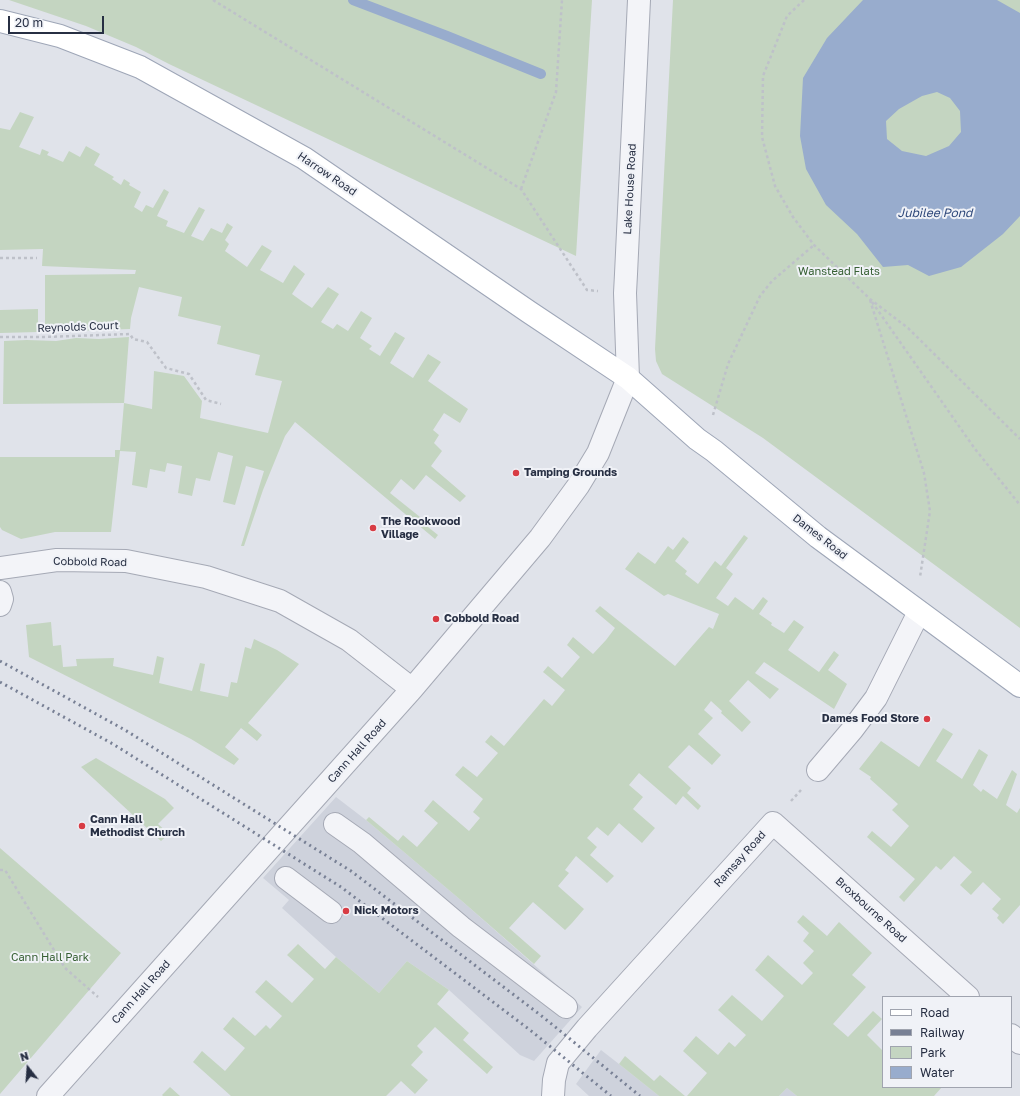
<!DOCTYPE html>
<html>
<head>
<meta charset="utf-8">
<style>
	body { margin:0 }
	#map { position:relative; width:1020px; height:1096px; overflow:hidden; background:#e0e3ea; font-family:"Golos Text",sans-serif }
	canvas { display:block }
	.legend { position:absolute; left:882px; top:996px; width:130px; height:92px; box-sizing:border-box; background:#f0f2f7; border:1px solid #a0a4af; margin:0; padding:5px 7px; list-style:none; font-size:12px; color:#272f43 }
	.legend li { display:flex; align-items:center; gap:8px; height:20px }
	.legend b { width:20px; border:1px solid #a0a4af }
	.north { position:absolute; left:8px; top:1048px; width:40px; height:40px; -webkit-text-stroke:3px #f0f2f7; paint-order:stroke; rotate:343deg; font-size:11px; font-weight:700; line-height:16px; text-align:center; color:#272f43 }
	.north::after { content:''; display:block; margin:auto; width:14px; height:18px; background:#272f43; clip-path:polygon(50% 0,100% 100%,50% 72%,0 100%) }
	.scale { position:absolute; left:8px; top:16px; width:96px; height:18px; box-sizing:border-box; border:2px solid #272f43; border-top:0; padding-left:5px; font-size:12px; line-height:14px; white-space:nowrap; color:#272f43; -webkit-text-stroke:3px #f0f2f7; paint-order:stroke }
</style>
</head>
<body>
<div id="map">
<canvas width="1020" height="1096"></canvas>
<ul class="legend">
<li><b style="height:5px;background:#fff"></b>Road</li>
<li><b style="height:5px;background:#788095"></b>Railway</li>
<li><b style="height:11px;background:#c4d5c1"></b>Park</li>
<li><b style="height:11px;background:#98accd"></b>Water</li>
</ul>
<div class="north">N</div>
<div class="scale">20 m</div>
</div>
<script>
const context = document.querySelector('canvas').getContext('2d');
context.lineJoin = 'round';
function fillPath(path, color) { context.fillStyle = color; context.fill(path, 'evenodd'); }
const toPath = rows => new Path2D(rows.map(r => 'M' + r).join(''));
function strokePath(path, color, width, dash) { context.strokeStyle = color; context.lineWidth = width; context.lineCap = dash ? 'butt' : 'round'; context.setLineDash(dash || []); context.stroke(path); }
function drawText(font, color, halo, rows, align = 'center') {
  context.font = font + ' "Golos Text",sans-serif'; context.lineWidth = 4; context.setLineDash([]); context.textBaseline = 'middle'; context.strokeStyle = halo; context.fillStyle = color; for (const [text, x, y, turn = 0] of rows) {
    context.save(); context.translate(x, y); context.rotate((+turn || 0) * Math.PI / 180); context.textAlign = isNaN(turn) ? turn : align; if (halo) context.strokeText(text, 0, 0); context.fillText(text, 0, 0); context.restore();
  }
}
fillPath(toPath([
	[336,797,366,820,463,902,582,1007,534,1061,520,1055,449,990,407,961,379,993,336,957,282,908,289,900,263,878],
	[601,1050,619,1064,659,1096,589,1096,576,1084],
	[787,1088,797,1096,779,1096]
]), '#ced2dc');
fillPath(toPath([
	[9,0,592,0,576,256,169,64,136,47,86,26],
	[673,0,1020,0,1020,628,763,438,662,374,656,361,655,349],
	[20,112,34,117,19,147,40,155,42,149,49,152,47,155,63,162,69,151,80,157,86,146,100,154,94,165,114,177,112,179,121,185,124,179,130,183,129,185,141,192,134,207,142,212,146,205,153,208,164,189,169,192,157,216,168,221,166,226,184,233,199,207,205,210,191,236,203,241,211,228,222,233,227,223,233,227,225,240,229,244,225,251,247,267,262,245,272,251,260,270,283,283,294,265,305,274,292,294,303,302,312,308,328,287,339,294,321,322,333,329,337,324,348,331,361,311,372,318,360,338,372,346,369,349,380,356,395,332,405,338,390,363,413,378,428,354,441,362,428,381,468,409,460,423,444,413,433,430,439,435,434,443,442,451,431,466,466,496,460,502,426,475,414,490,401,479,390,493,430,525,428,527,438,535,435,539,295,422,285,436,263,490,244,546,241,546,264,471,246,466,235,505,223,502,233,456,218,452,210,481,196,478,192,496,178,493,182,466,167,463,165,472,150,469,147,488,132,485,136,452,120,451,111,532,55,532,21,539,2,530,0,527,0,457,115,457,115,450,120,450,124,403,3,404,4,341,27,340,56,341,76,338,99,339,129,337,124,403,152,409,154,371,184,376,202,401,200,418,268,433,282,381,255,375,260,355,217,344,221,326,178,316,182,297,139,287,131,318,130,329,45,332,45,275,135,274,136,270,42,266,43,249,0,250,0,128,10,130],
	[38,309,38,332,0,333,0,310],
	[744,535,748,538,726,568,733,574,716,598,728,606,735,597,753,610,763,597,768,601,759,614,772,623,771,625,784,633,794,620,804,627,788,650,819,672,834,651,839,655,828,670,847,684,834,709,764,662,755,673,779,689,770,699,748,680,729,701,751,722,742,732,721,713,722,711,711,701,704,710,713,718,698,734,721,755,712,765,689,745,668,767,691,788,687,793,701,806,698,810,683,796,676,805,639,773,629,785,643,797,633,809,655,828,642,843,619,823,608,836,597,827,587,838,597,847,590,855,614,876,607,883,576,856,565,870,569,873,558,886,584,909,572,923,565,930,533,902,509,928,541,956,534,964,463,902,366,820,369,817,398,841,403,835,417,847,438,823,424,811,433,800,469,831,480,818,473,812,483,799,455,775,463,766,477,777,498,753,485,742,491,735,504,746,544,699,552,706,565,690,543,672,548,666,562,678,580,657,567,645,573,637,593,654,606,640,615,628,595,611,600,606,675,666,709,627,713,629,719,614,668,594,664,596,625,569,638,552,655,564,668,546,673,550,683,537,689,542,675,561,687,571,685,574,698,584,715,561,721,566],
	[51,622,53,646,61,645,63,667,77,666,76,659,114,658,113,666,153,675,157,656,164,658,159,683,192,691,200,663,205,664,200,691,228,697,231,682,237,683,245,647,251,649,254,639,277,650,299,664,248,723,262,735,257,741,241,728,225,747,239,759,234,765,191,739,29,657,26,625],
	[943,728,953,734,936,761,962,779,979,749,988,755,973,785,981,792,983,789,997,799,1012,770,1017,774,1006,805,1017,813,1020,808,1020,905,1003,924,997,918,999,915,992,909,1001,899,983,882,971,895,960,885,972,872,954,856,941,870,936,866,904,902,899,897,915,879,867,837,872,831,891,847,909,826,892,810,898,804,870,779,871,777,859,769,881,741,919,767],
	[96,758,165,799,174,808,158,824,169,834,161,841,81,767],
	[0,848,121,953,0,1094],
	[803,915,827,936,839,922,872,953,852,975,866,987,833,1024,848,1037,873,1011,882,1019,867,1035,883,1051,883,1087,922,1087,923,1088,924,1087,942,1087,934,1096,797,1096,787,1088,779,1096,687,1096,707,1073,683,1051,696,1036,718,1055,729,1042,735,1047,746,1035,718,1010,732,995,762,1021,784,996,755,970,768,955,802,985,813,973,803,963,814,951,803,941,809,933,797,922],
	[298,944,325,969,336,957,379,993,407,961,449,990,437,1004,469,1033,463,1040,493,1067,487,1074,435,1027,417,1046,423,1052,411,1065,428,1080,415,1094,401,1081,386,1096,231,1096,193,1062,202,1051,225,1071,245,1048,223,1029,233,1017,255,1036,266,1025,270,1029,282,1016,255,992,266,980,292,1003,314,979,287,955],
	[625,1056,654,1081,660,1075,685,1096,659,1096,619,1064],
	[170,1087,180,1096,163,1096,162,1095]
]), '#c4d5c1');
fillPath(toPath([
	[863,0,997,0,1020,13,1020,216,1003,234,961,267,929,276,908,265,883,267,857,234,826,205,806,169,800,136,803,78,827,38],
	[937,92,950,98,960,111,961,132,949,146,926,156,902,151,887,139,886,121,899,109,922,96]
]), '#98accd');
strokePath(toPath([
	[353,0,447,36,541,74]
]), '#98accd', 10);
const minor = toPath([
	[0,568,57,560,126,561,206,577,280,601,349,640,412,689],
	[0,592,2,599,0,605],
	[818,770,852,730,876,698,919,612],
	[335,824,362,843,461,927,566,1007],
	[286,878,331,912],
	[1011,1035,1020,1043],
	[48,1096,412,689,540,538,578,486,598,453,628,378,625,293,626,274,639,0],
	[553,1096,554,1080,558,1063,587,1028,773,823,968,997]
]);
const major = toPath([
	[0,21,60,36,140,67,304,158,529,312,628,378,697,439,714,451,818,537,1020,686]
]);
strokePath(minor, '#a5a9b5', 24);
strokePath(major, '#9ea6b7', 24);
strokePath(toPath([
	[213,0,521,189,587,290,598,291],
	[804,0,787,16,763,76,762,137,775,186,793,217,814,245,870,299,908,328,1020,439],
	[521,189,556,92,562,0],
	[0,258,37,258],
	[870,300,924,473,930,511,920,577],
	[872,302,975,449,1020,505],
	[0,337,44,337,130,334,133,339,147,342,166,368,189,374,206,400,221,404],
	[713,415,728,364,760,296,772,281,814,245],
	[791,801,801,790],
	[0,870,5,870,65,968,98,997]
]), '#bec1c9', 2.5, [3, 3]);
strokePath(minor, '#f3f4f8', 22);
strokePath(major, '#fff', 22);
strokePath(toPath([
	[0,661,125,730,351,871,543,1017,640,1096],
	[0,682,113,744,341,887,530,1030,611,1096]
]), '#788095', 3, [2, 4]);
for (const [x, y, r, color] of [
	[516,473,4,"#d83c44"],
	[373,528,4,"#d83c44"],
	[436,619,4,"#d83c44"],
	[927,719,4,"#d83c44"],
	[82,826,4,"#d83c44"],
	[346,911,4,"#d83c44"]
]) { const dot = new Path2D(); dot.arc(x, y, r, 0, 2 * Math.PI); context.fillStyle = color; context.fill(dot); strokePath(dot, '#f0f2f7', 1.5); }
drawText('11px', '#272f43', '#f0f2f7', [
	["Harrow Road",327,174,34],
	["Lake House Road",630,189,-87],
	["Reynolds Court",78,327,-2],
	["Dames Road",820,537,38],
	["Cobbold Road",90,562,1],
	["Cann Hall Road",357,751,-48],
	["Ramsay Road",740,859,-48],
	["Broxbourne Road",871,910,42],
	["Cann Hall Road",141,992,-48]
]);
drawText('11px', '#376034', '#f0f2f7', [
	["Wanstead Flats",839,272],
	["Cann Hall Park",50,958]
]);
drawText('bold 11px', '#272f43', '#f0f2f7', [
	["Tamping Grounds",524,473],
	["The Rookwood",381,522],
	["Village",381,535],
	["Cobbold Road",444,619],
	["Dames Food Store",919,719,"right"],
	["Cann Hall",90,820],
	["Methodist Church",90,833],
	["Nick Motors",354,911]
], 'left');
drawText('italic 12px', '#2e487a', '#f0f2f7', [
	["Jubilee Pond",935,213]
]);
</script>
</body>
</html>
